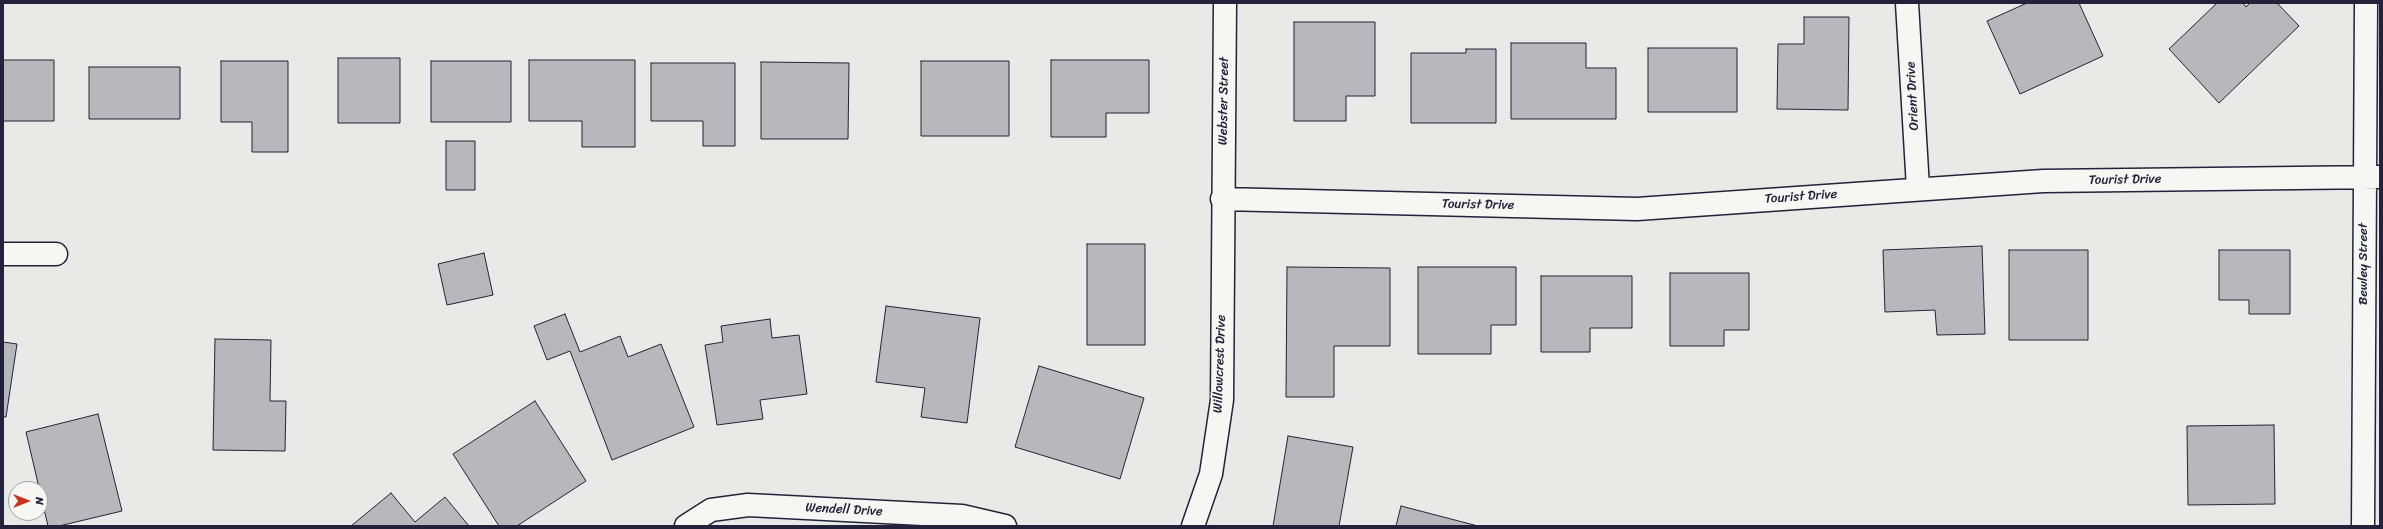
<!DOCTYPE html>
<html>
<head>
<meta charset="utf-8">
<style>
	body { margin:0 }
	#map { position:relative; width:2383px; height:529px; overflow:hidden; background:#e9e9e7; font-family:Sriracha,sans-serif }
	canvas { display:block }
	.frame { position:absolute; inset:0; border:4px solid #22223b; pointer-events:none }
	.north { position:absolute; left:8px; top:481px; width:40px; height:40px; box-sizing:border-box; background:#f6f6f2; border:1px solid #a1a1a9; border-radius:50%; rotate:90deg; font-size:11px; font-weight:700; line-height:16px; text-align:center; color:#22223b }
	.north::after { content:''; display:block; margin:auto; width:14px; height:18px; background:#c8321e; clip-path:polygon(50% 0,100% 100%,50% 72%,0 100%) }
</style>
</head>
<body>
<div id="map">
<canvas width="2383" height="529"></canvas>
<div class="frame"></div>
<div class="north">N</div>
</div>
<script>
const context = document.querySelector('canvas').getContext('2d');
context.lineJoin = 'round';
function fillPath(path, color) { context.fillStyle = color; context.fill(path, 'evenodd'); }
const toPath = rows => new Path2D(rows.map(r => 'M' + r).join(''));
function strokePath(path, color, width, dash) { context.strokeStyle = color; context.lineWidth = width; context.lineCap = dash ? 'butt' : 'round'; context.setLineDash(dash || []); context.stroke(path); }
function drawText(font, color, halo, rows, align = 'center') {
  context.font = font + ' Sriracha,sans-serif'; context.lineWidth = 3.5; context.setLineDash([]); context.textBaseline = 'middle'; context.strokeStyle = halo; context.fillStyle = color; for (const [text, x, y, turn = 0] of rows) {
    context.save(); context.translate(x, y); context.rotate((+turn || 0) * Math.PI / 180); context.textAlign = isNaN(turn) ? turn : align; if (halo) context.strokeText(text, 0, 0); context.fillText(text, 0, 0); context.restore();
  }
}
const building = toPath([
	[2027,3,2079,3,2103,56,2020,94,1987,21,2027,3],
	[2217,3,2243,3,2246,7,2250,3,2277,3,2299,26,2219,103,2169,49,2217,3],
	[1804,17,1849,17,1848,110,1777,109,1778,44,1804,44,1804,17],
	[1294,22,1375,22,1375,96,1346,96,1346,121,1294,121,1294,22],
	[1511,43,1586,43,1586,68,1616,68,1616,119,1511,119,1511,43],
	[1648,48,1737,48,1737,112,1648,112,1648,48],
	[1466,49,1496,49,1496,123,1411,123,1411,53,1466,53,1466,49],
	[338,58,400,58,400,123,338,123,338,58],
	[3,60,54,60,54,121,3,121,3,60],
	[529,60,635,60,635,147,582,147,582,121,529,121,529,60],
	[1051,60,1149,60,1149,113,1106,113,1106,137,1051,137,1051,60],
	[221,61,288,61,288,152,252,152,252,122,221,122,221,61],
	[431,61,511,61,511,122,431,122,431,61],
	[921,61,1009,61,1009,136,921,136,921,61],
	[761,62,849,63,848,139,761,139,761,62],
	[651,63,735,63,735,146,703,146,703,121,651,121,651,63],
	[89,67,180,67,180,119,89,119,89,67],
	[446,141,475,141,475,190,446,190,446,141],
	[1087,244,1145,244,1145,345,1087,345,1087,244],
	[1982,246,1985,334,1937,335,1935,310,1885,312,1883,250,1982,246],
	[2009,250,2088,250,2088,340,2009,340,2009,250],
	[2219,250,2290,250,2290,314,2249,314,2249,300,2219,300,2219,250],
	[484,253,493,295,447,305,438,264,484,253],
	[1287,267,1390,268,1390,346,1334,346,1334,397,1286,397,1287,267],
	[1418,267,1516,267,1516,325,1491,325,1491,354,1418,354,1418,267],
	[1670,273,1749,273,1749,330,1724,330,1724,346,1670,346,1670,273],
	[1541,276,1632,276,1632,328,1590,328,1590,352,1541,352,1541,276],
	[886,306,980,318,967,423,921,417,925,388,876,382,886,306],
	[565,314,580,352,620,336,628,357,661,344,694,427,612,460,570,351,547,360,534,326,565,314],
	[770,319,772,338,799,335,807,394,760,400,763,419,717,425,705,345,723,342,721,326,770,319],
	[215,339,271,340,270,401,286,401,285,451,213,450,215,339],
	[3,342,17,344,6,417,3,417,3,342],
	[1039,366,1144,398,1120,479,1015,447,1039,366],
	[535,401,586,481,517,526,499,526,453,454,535,401],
	[98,414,122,511,59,526,48,526,26,432,98,414],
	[2274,425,2275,504,2188,505,2187,426,2274,425],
	[1288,436,1353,447,1339,526,1273,526,1288,436],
	[391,493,415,522,445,497,469,526,351,526,391,493],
	[1401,506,1478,526,1396,526,1401,506]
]);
fillPath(building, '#b8b8bc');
strokePath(building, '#22223b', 1);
const minor = toPath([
	[1907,3,1918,188],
	[1222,199,1637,209,2043,181,2380,177],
	[3,254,56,254],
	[686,526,711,510,748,505,962,516,1005,526],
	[1193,526,1211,474,1222,400,1225,3],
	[2363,526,2366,3]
]);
strokePath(minor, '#22223b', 25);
strokePath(minor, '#f6f6f2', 22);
drawText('13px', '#22223b', '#f6f6f2', [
	["Orient Drive",1913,96,-93],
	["Webster Street",1224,101,-89],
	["Tourist Drive",2125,180,-1],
	["Tourist Drive",1801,197,-4],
	["Tourist Drive",1478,205,1],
	["Bewley Street",2364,264,-90],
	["Willowcrest Drive",1220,364,-88],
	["Wendell Drive",844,510,3]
]);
</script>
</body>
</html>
